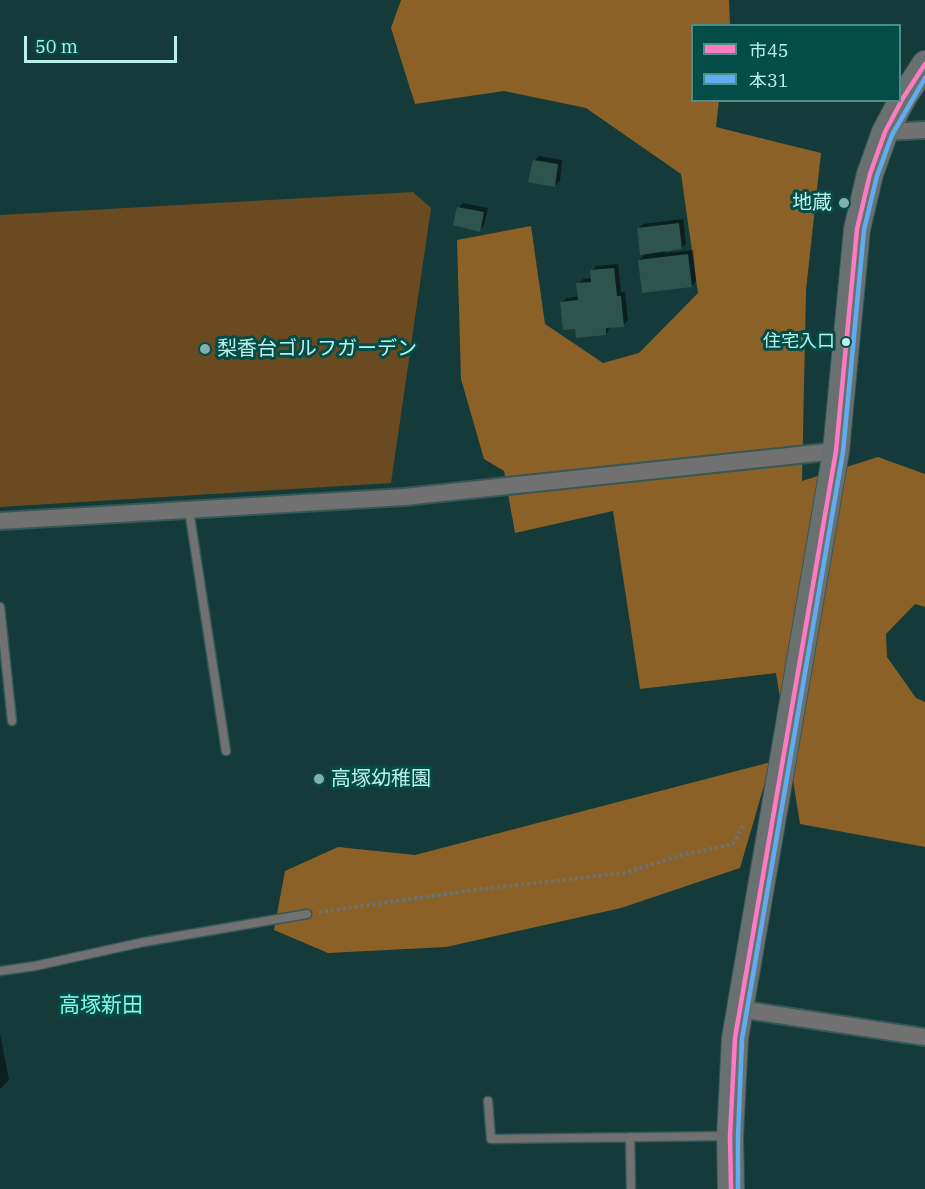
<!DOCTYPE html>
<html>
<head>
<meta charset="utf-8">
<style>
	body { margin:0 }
	#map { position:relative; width:925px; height:1189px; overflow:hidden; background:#143b39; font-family:"IBM Plex Serif","Noto Sans JP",serif }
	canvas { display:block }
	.legend { position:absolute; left:691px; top:24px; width:210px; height:78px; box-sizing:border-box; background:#034c47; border:2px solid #4d8e88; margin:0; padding:8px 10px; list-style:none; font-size:18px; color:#bcf0ea }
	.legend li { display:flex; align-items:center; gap:12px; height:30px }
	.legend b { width:30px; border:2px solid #4d8e88 }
	.scale { position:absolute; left:24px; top:36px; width:153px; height:27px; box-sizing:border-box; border:3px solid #bcf0ea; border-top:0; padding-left:8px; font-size:18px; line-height:21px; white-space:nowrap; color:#bcf0ea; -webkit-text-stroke:4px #034c47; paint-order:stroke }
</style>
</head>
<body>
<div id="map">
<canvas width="925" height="1189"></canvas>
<ul class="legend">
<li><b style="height:8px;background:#fe7ac1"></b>市45</li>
<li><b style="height:8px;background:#60acee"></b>本31</li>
</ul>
<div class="scale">50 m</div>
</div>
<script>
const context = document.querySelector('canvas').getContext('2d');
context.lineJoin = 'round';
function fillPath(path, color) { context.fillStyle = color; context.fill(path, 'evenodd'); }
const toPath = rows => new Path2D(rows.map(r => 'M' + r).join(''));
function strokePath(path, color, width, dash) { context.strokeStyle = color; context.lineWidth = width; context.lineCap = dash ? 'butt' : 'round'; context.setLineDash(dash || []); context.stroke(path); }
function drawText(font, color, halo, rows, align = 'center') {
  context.font = font + ' "IBM Plex Serif","Noto Sans JP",serif'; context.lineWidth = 6; context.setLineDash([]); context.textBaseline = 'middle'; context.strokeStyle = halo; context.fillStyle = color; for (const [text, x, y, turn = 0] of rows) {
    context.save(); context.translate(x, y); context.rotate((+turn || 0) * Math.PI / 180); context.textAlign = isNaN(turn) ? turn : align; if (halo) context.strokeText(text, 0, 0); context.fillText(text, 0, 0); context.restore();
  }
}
fillPath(toPath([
	[413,192,431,208,391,483,0,507,0,215]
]), '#6a4b21');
fillPath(toPath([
	[401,0,729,0,730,25,692,26,692,100,719,101,716,127,821,153,806,290,802,481,878,457,925,474,925,607,915,604,886,634,887,657,916,698,925,702,925,847,800,824,776,673,640,689,613,511,515,533,504,471,484,459,461,379,457,240,531,226,545,324,603,363,639,353,698,293,681,174,586,108,504,91,415,104,391,28],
	[771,762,740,868,621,908,446,947,328,953,274,930,285,871,338,847,415,855]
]), '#8b6127');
fillPath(toPath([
	[539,156,562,160,560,181,555,185,534,161],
	[463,203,488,208,484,225,480,230,459,207],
	[683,219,686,243,682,248,665,250,665,253,693,250,696,281,692,286,639,260,646,253,638,229,643,224],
	[618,264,621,292,625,292,628,321,623,325,610,327,606,334,576,327,562,302,567,298,579,296,578,284,583,279,592,278,592,271,596,266],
	[0,1034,9,1080,0,1089]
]), '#0007');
fillPath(toPath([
	[533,160,558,164,555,187,528,182],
	[457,207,484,212,480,232,453,225],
	[679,223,682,249,640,255,637,228],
	[688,254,692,287,642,293,638,260],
	[614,268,617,296,621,296,624,327,606,328,606,335,576,338,575,329,563,330,560,302,578,300,576,283,591,282,590,270]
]), '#2e554d');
const lane = toPath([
	[189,510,226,751],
	[0,607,12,721],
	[0,971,35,966,144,942,307,914],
	[488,1101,491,1139,727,1136],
	[630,1137,631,1189]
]);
const street = toPath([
	[885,132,925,130],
	[0,521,404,497,836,451],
	[739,1009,925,1037]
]);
const primary = toPath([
	[731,1189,730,1136,735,1038,836,451,857,229,870,174,885,132,903,98,925,64]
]);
strokePath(lane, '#365856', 11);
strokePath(street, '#365856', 20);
strokePath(primary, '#365856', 28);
strokePath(toPath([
	[319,912,474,890,624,873,682,855,733,844,744,824]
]), '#6a7474', 4, [3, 3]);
strokePath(lane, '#727172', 8);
strokePath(street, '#727172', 16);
strokePath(primary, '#687070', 26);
strokePath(toPath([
	[731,1189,730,1136,735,1038,836,451,857,229,870,174,885,132,903,98,925,64]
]), '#fe7ac1', 4.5);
strokePath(toPath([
	[738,1189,738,1136,742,1039,843,452,864,230,877,176,892,135,925,78]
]), '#60acee', 4.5);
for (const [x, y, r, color] of [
	[844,203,6,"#81b1ac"],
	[846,342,5,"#bcf0ea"],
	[205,349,6,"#81b1ac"],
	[319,779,6,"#81b1ac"]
]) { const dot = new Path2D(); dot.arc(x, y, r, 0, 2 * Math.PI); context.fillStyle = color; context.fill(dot); strokePath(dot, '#034c47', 2); }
drawText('18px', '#bcf0ea', '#034c47', [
	["住宅入口",835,342]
], 'right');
drawText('20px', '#bcf0ea', '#034c47', [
	["地蔵",832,203,"right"],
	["梨香台ゴルフガーデン",217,349],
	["高塚幼稚園",331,779]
], 'left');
drawText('21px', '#84f8ec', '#034c47', [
	["高塚新田",101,1006]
]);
</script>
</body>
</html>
